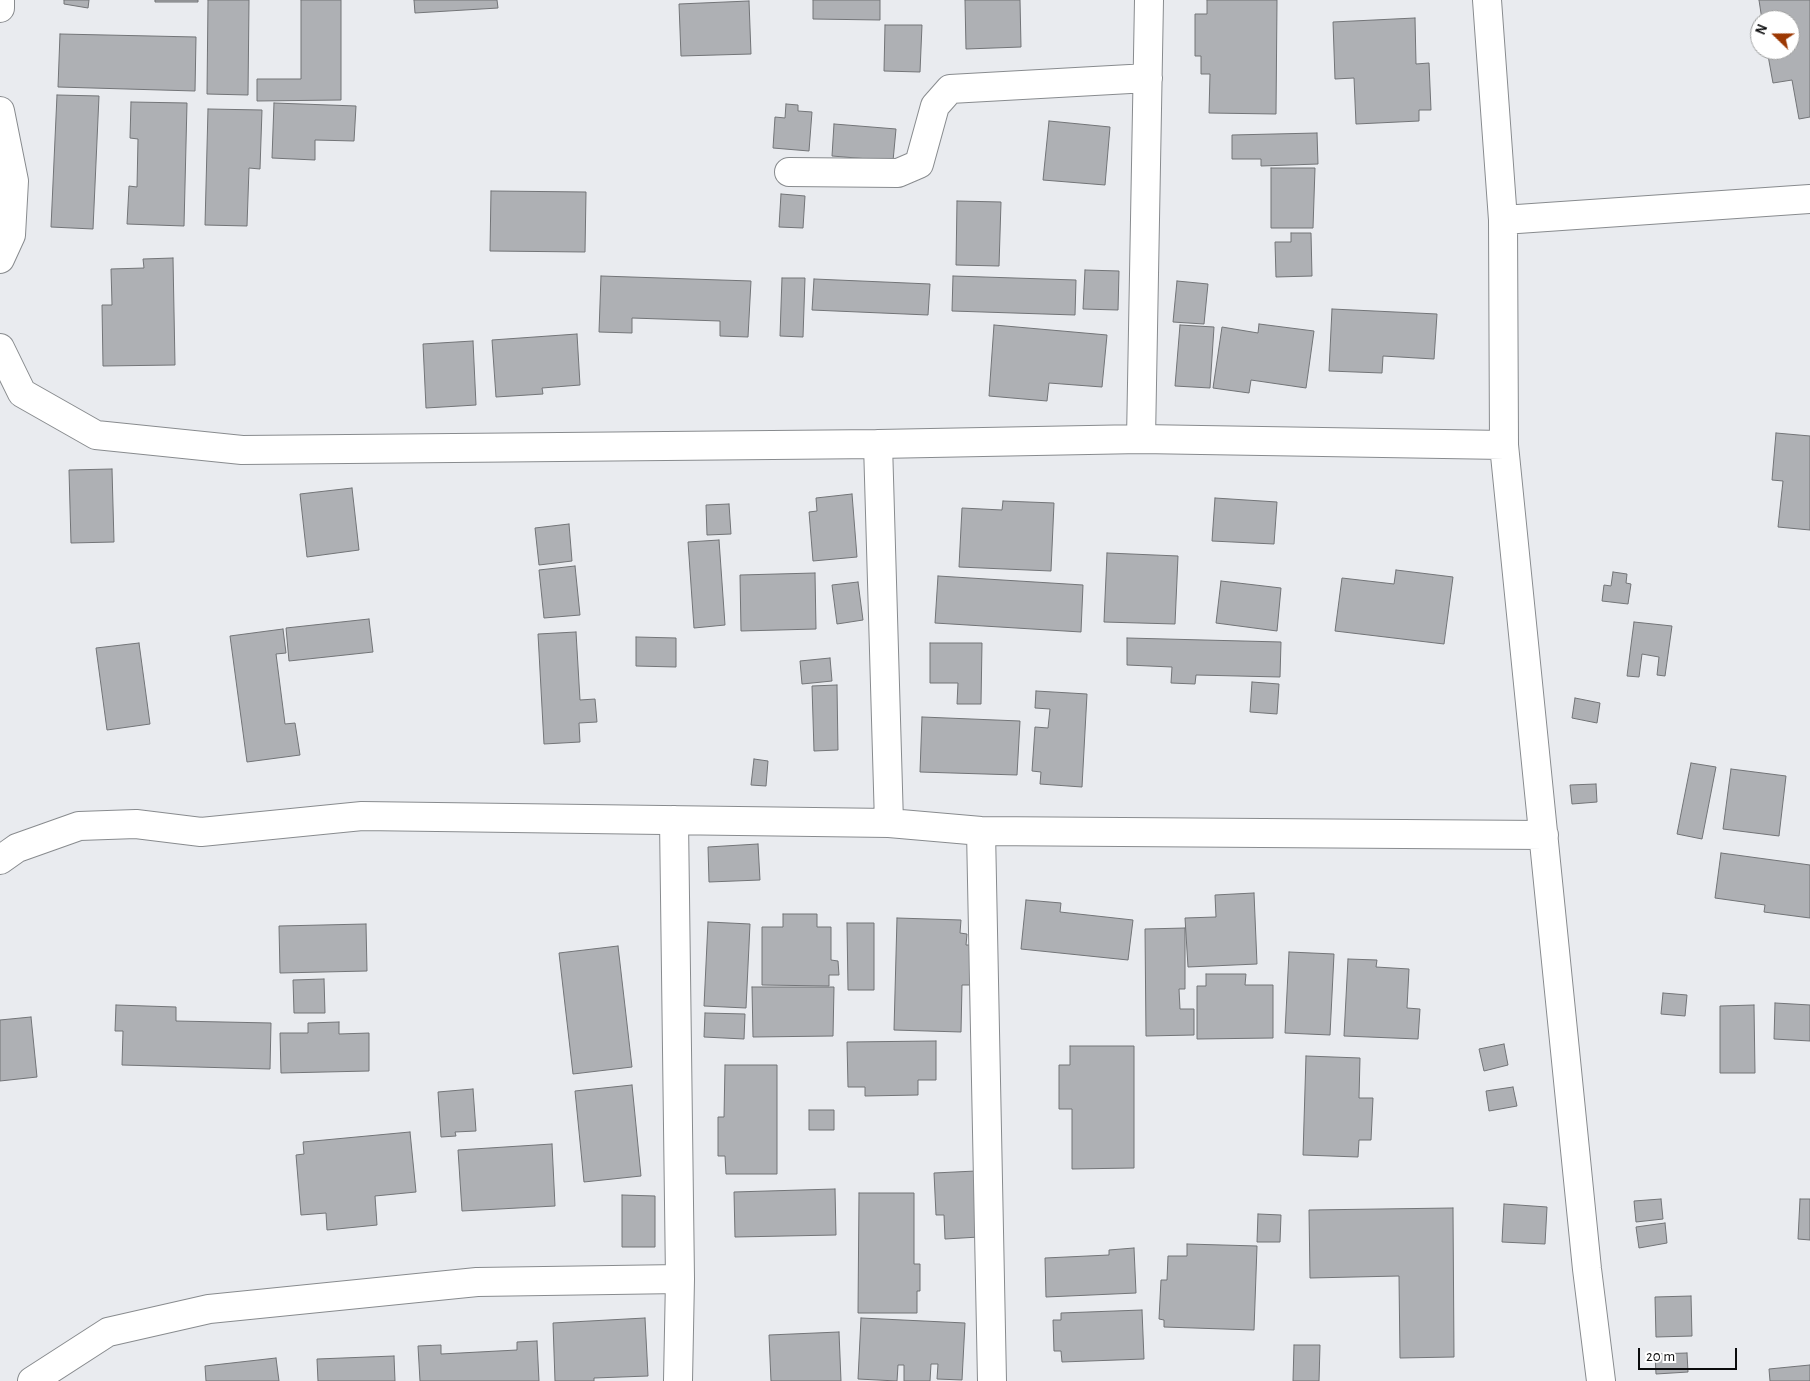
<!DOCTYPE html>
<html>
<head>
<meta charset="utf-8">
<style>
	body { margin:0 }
	#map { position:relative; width:1810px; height:1381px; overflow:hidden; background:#e9ebef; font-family:"Alegreya Sans",sans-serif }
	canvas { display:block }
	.north { position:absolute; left:1750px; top:10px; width:50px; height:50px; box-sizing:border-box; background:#fff; border:1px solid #9d9e9e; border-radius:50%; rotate:292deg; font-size:14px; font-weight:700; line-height:20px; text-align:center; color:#0b0c0d }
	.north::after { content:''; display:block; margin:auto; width:18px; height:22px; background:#9c3803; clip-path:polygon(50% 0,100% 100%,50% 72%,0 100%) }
	.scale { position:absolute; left:1638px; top:1348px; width:99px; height:22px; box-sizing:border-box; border:2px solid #0b0c0d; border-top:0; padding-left:6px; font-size:15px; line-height:18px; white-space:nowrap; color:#0b0c0d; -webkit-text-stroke:4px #fff; paint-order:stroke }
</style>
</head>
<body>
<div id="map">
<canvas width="1810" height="1381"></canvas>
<div class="north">N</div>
<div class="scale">20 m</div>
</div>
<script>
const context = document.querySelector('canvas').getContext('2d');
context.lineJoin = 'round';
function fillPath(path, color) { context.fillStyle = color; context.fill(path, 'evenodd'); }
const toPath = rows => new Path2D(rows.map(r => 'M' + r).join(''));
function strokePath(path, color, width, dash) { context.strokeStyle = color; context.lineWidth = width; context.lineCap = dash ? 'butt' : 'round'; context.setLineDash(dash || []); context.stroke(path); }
const building = toPath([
	[64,0,89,0,88,8,64,4,64,0],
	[155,0,198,0,198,2,155,2,155,0],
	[208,0,249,0,248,95,207,94,208,0],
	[301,0,341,0,341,100,257,101,257,79,301,79,301,0],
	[414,0,497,0,498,8,415,13,414,0],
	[813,0,880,0,880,20,813,19,813,0],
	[965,0,1020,0,1021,47,966,49,965,0],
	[1207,0,1277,0,1276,114,1209,113,1210,74,1201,74,1201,56,1195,56,1195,14,1207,14,1207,0],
	[1759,0,1810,0,1810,117,1799,119,1792,80,1773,83,1767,50,1790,50,1790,20,1762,20,1759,0],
	[749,1,751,54,681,56,679,4,749,1],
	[1415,18,1416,64,1429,63,1431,110,1419,110,1419,121,1356,124,1354,78,1335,79,1333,22,1415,18],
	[885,25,922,25,920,72,884,71,885,25],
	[60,34,196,37,195,91,58,87,60,34],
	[57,95,99,96,93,229,51,227,57,95],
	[131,102,187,103,184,226,127,224,129,186,137,187,138,139,130,138,131,102],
	[274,103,356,106,354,141,315,140,315,160,272,158,274,103],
	[786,104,798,105,798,111,812,112,809,151,773,148,775,117,785,118,786,104],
	[208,109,262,110,260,169,249,168,247,226,205,225,208,109],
	[1049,121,1110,127,1105,185,1043,180,1049,121],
	[834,124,896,129,893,161,832,156,834,124],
	[1317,133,1318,164,1261,166,1261,159,1232,159,1232,135,1317,133],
	[1271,168,1315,168,1313,228,1271,228,1271,168],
	[491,191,586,192,585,252,490,251,491,191],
	[781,194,805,196,803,228,779,227,781,194],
	[957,201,1001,202,999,266,956,265,957,201],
	[1291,233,1311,233,1312,276,1276,277,1275,242,1291,242,1291,233],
	[173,258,175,365,103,366,102,305,112,305,111,269,144,268,143,259,173,258],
	[1085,270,1119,271,1118,310,1083,309,1085,270],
	[601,276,751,281,748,337,720,336,720,321,632,318,632,333,599,332,601,276],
	[953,276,1076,280,1075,315,952,311,953,276],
	[782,278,805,278,803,337,780,336,782,278],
	[814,279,930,284,928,315,812,310,814,279],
	[1177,281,1208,284,1204,324,1173,322,1177,281],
	[1332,309,1437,314,1434,359,1383,356,1382,373,1329,371,1332,309],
	[1259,324,1314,331,1306,388,1251,380,1249,393,1213,388,1222,327,1258,333,1259,324],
	[994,325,1107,335,1102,387,1049,383,1047,401,989,396,994,325],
	[1180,325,1214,327,1210,388,1175,386,1180,325],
	[577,334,580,385,542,388,543,394,496,397,492,340,577,334],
	[473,341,476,405,426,408,423,344,473,341],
	[1776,433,1810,436,1810,530,1778,527,1783,481,1772,480,1776,433],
	[112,469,114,542,71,543,69,470,112,469],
	[352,488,359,550,307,557,300,494,352,488],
	[852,494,857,557,813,561,809,512,817,511,816,498,852,494],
	[1215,498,1277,502,1274,544,1212,541,1215,498],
	[1003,501,1054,503,1051,571,959,567,962,508,1002,510,1003,501],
	[729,504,731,534,707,535,706,505,729,504],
	[569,524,572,561,539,565,535,528,569,524],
	[719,540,725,625,694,628,688,542,719,540],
	[1107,553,1178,556,1175,624,1104,622,1107,553],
	[575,566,580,615,544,618,539,570,575,566],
	[1396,570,1453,577,1444,644,1335,631,1342,578,1394,584,1396,570],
	[1613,572,1627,574,1626,583,1631,584,1628,604,1602,601,1604,585,1611,586,1613,572],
	[815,573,816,629,741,631,740,575,815,573],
	[938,576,1083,585,1081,632,935,623,938,576],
	[1221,581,1281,588,1277,631,1216,623,1221,581],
	[858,582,863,620,837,624,832,585,858,582],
	[369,619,373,652,289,661,286,628,369,619],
	[1634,622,1672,626,1665,676,1657,675,1659,657,1642,654,1639,677,1627,676,1634,622],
	[283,629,286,653,276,654,285,724,295,723,300,755,247,762,230,636,283,629],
	[576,632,580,700,595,699,597,722,579,723,580,742,544,744,538,634,576,632],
	[636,637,676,638,676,667,636,666,636,637],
	[1127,638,1281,642,1280,677,1196,675,1195,684,1171,683,1172,667,1127,665,1127,638],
	[139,643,150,724,107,730,96,648,139,643],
	[930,643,982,643,981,704,957,704,958,683,930,683,930,643],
	[830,658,832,681,802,684,800,661,830,658],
	[1252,682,1279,684,1277,714,1250,712,1252,682],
	[837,685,838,750,814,751,812,686,837,685],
	[1036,691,1087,694,1082,787,1040,784,1041,772,1032,771,1035,727,1048,728,1050,709,1035,708,1036,691],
	[1575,698,1600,703,1597,723,1572,718,1575,698],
	[922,717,1020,721,1017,775,920,772,922,717],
	[754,759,768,761,766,786,751,785,754,759],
	[1691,763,1716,767,1702,839,1677,834,1691,763],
	[1731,769,1786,776,1779,836,1723,829,1731,769],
	[1596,784,1597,802,1572,804,1570,785,1596,784],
	[758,844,760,880,709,882,708,847,758,844],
	[1721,853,1810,865,1810,918,1764,912,1765,905,1715,898,1721,853],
	[1254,893,1257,964,1188,967,1185,918,1216,917,1215,895,1254,893],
	[1026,900,1061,903,1060,912,1133,920,1128,960,1021,949,1026,900],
	[783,914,817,914,817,927,831,927,831,960,838,961,839,975,829,975,829,986,762,985,762,927,783,927,783,914],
	[897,918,961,920,960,933,967,934,966,945,971,945,970,985,962,985,961,1032,894,1030,897,918],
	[708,922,750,924,746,1008,704,1006,708,922],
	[847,923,874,923,874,990,848,990,847,923],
	[366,924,367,971,280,973,279,926,366,924],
	[1185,928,1185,989,1179,989,1180,1009,1194,1009,1194,1035,1146,1036,1145,929,1185,928],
	[618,946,632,1067,573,1074,559,953,618,946],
	[1289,952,1334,954,1330,1035,1285,1033,1289,952],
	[1348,959,1377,960,1376,967,1409,969,1407,1008,1420,1009,1418,1039,1344,1036,1348,959],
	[1206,974,1246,974,1245,985,1273,985,1273,1038,1197,1039,1197,986,1206,986,1206,974],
	[324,979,325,1013,294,1013,293,980,324,979],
	[752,987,834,987,833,1036,753,1037,752,987],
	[1663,993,1687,995,1685,1016,1661,1014,1663,993],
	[1775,1003,1810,1005,1810,1041,1774,1039,1775,1003],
	[116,1005,176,1007,176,1021,271,1023,270,1069,122,1065,123,1031,115,1031,116,1005],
	[1754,1005,1755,1073,1720,1073,1720,1006,1754,1005],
	[705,1013,745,1014,744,1039,704,1037,705,1013],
	[31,1017,37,1077,0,1081,0,1020,31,1017],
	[339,1022,339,1034,369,1033,369,1071,281,1073,280,1033,308,1033,308,1023,339,1022],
	[936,1041,936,1080,918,1080,918,1095,865,1096,865,1087,848,1087,847,1042,936,1041],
	[1504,1044,1508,1065,1484,1071,1479,1049,1504,1044],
	[1070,1046,1134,1046,1134,1168,1072,1169,1072,1109,1059,1109,1059,1065,1070,1065,1070,1046],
	[1306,1056,1360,1058,1359,1098,1373,1098,1371,1140,1359,1140,1358,1157,1303,1155,1306,1056],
	[725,1065,777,1065,777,1174,726,1174,725,1156,718,1156,718,1117,724,1117,725,1065],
	[632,1085,641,1176,584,1182,575,1091,632,1085],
	[1513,1087,1517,1106,1489,1111,1486,1091,1513,1087],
	[473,1089,476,1131,455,1132,456,1136,441,1137,438,1092,473,1089],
	[809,1110,834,1110,834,1130,809,1130,809,1110],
	[410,1132,416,1192,375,1196,377,1225,327,1230,326,1213,301,1215,296,1155,304,1154,303,1142,410,1132],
	[552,1144,555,1206,462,1211,458,1150,552,1144],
	[976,1171,979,1237,945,1239,944,1215,936,1215,934,1173,976,1171],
	[835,1189,836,1235,735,1237,734,1192,835,1189],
	[859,1193,914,1193,914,1264,920,1264,920,1291,917,1291,917,1313,858,1313,859,1193],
	[622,1195,655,1196,655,1247,622,1247,622,1195],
	[1661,1199,1663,1219,1636,1222,1634,1201,1661,1199],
	[1800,1199,1810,1199,1810,1240,1798,1239,1800,1199],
	[1504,1204,1547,1207,1545,1244,1502,1242,1504,1204],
	[1453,1208,1454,1357,1400,1358,1399,1276,1310,1278,1309,1210,1453,1208],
	[1258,1214,1281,1215,1280,1242,1257,1242,1258,1214],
	[1665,1223,1667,1243,1639,1248,1636,1227,1665,1223],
	[1187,1244,1257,1246,1254,1330,1164,1327,1164,1320,1159,1319,1161,1280,1167,1280,1168,1256,1187,1256,1187,1244],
	[1134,1248,1136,1293,1046,1297,1045,1258,1109,1255,1109,1250,1134,1248],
	[1691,1296,1692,1336,1656,1337,1655,1297,1691,1296],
	[1142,1310,1144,1359,1062,1362,1061,1351,1054,1351,1053,1320,1061,1320,1061,1313,1142,1310],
	[645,1318,648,1376,594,1378,594,1381,555,1381,553,1323,645,1318],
	[861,1318,965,1323,962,1380,937,1379,938,1364,931,1364,930,1381,904,1381,904,1365,898,1365,897,1381,858,1379,861,1318],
	[839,1332,841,1381,771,1381,769,1335,839,1332],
	[537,1341,539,1381,420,1381,418,1346,441,1345,441,1354,517,1350,517,1342,537,1341],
	[1294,1345,1320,1345,1319,1381,1293,1381,1294,1345],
	[1687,1353,1688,1372,1656,1374,1655,1354,1687,1353],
	[394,1356,395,1381,318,1381,317,1359,394,1356],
	[276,1358,279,1381,206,1381,205,1366,276,1358],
	[1810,1365,1810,1381,1770,1381,1769,1369,1810,1365]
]);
fillPath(building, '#aeb0b4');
strokePath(building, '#727477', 1);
const minor = toPath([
	[1487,0,1503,220,1504,445,1587,1269,1601,1381],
	[0,8,0,0],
	[0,111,14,181,11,235,0,259],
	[789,172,898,173,919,164,935,106,950,89,1148,78],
	[1503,220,1810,199],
	[0,348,22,393,96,435,242,450,878,444,1141,439,1504,445],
	[1141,439,1149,0],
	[878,444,889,823],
	[674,820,680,1279,678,1381],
	[981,831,992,1381],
	[0,860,17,848,79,826,136,824,201,832,362,816,889,823,981,831,1544,835],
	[32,1381,108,1332,209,1309,477,1282,680,1279]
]);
strokePath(minor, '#888b8e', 30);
strokePath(minor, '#fff', 28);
</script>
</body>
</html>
